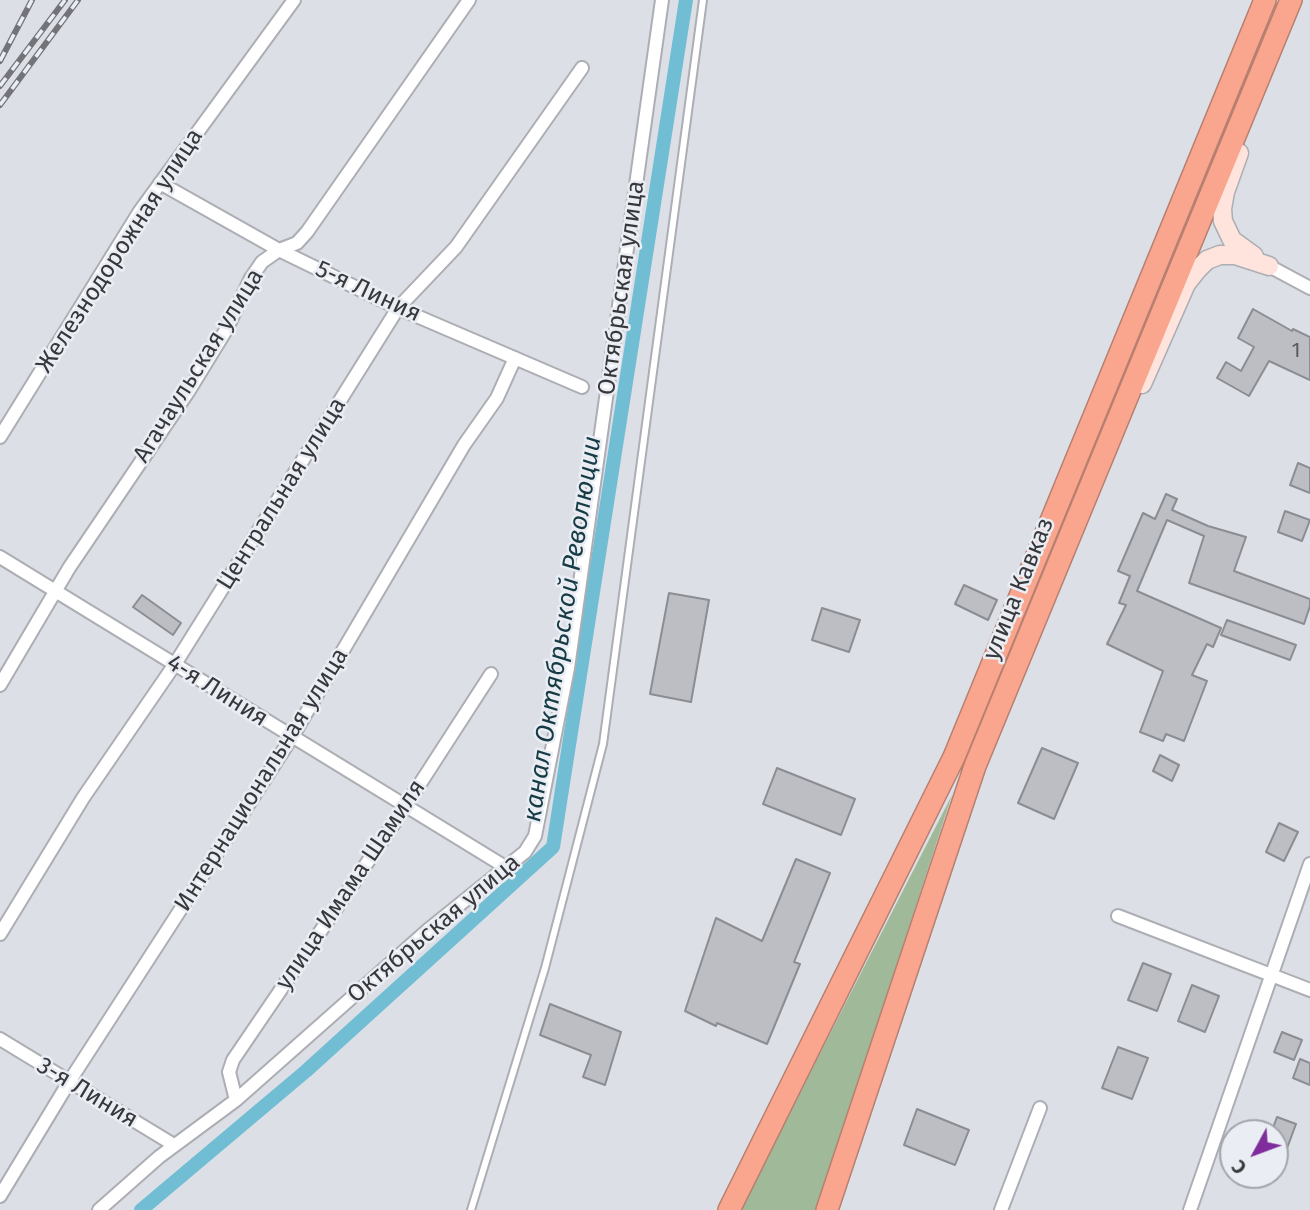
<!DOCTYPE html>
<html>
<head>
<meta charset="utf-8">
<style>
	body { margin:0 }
	#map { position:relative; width:1310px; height:1210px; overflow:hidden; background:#dddfe6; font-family:"Fira Sans",sans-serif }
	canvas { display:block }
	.north { position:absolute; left:1219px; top:1119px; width:70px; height:70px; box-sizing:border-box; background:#eaedf3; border:2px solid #a2a5a9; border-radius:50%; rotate:229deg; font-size:19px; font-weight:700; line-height:28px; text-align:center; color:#37383b }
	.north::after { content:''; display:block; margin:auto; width:24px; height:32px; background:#7f2d9c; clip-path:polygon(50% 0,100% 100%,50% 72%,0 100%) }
</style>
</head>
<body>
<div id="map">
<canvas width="1310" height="1210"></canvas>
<div class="north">С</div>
</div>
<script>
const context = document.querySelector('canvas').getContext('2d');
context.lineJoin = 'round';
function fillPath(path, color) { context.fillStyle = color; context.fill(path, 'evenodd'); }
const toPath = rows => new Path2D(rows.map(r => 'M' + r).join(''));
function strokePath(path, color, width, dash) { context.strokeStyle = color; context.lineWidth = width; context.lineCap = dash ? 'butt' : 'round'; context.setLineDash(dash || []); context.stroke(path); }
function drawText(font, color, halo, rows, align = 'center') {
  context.font = font + ' "Fira Sans",sans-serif'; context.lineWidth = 5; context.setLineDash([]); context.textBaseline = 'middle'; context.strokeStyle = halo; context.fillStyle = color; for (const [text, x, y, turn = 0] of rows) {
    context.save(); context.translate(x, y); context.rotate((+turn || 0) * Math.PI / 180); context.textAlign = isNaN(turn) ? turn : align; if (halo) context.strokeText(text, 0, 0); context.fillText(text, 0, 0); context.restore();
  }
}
fillPath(toPath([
	[952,795,817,1210,740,1210,911,875]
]), '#a0b999');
strokePath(toPath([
	[141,1210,306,1071,553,847,686,0]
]), '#71bed4', 14);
const building = toPath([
	[1253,309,1292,331,1293,329,1310,337,1310,380,1269,361,1249,396,1217,378,1226,362,1241,371,1254,347,1238,338,1253,309],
	[1298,463,1310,468,1310,493,1290,485,1298,463],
	[1166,494,1177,499,1172,510,1208,526,1246,537,1234,571,1310,599,1310,606,1304,624,1189,583,1204,536,1167,520,1137,591,1221,628,1213,647,1207,644,1192,675,1207,681,1184,741,1166,734,1163,741,1140,732,1163,671,1107,644,1126,605,1119,603,1130,576,1118,571,1143,513,1155,519,1166,494],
	[1285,511,1310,520,1302,541,1278,532,1285,511],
	[964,585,997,600,988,620,955,604,964,585],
	[669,593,709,600,691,702,650,694,669,593],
	[142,595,181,623,173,635,133,607,142,595],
	[822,608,860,620,849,652,812,640,822,608],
	[1227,620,1296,645,1290,660,1221,635,1227,620],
	[1042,748,1078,763,1054,819,1018,803,1042,748],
	[1160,755,1179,765,1172,781,1153,771,1160,755],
	[777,768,855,799,841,835,763,804,777,768],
	[1279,823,1298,832,1284,861,1266,852,1279,823],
	[796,859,830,873,794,962,800,964,767,1044,717,1023,716,1026,685,1011,716,918,762,941,796,859],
	[1143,963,1171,974,1157,1011,1128,1000,1143,963],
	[1192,985,1219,996,1205,1032,1178,1021,1192,985],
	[550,1004,621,1032,605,1085,583,1077,591,1055,540,1035,550,1004],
	[1282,1032,1302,1040,1294,1060,1274,1052,1282,1032],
	[1118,1047,1148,1058,1132,1099,1102,1088,1118,1047],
	[1300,1059,1310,1063,1310,1085,1293,1078,1300,1059],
	[917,1109,969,1130,955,1165,904,1145,917,1109],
	[1277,1117,1296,1124,1276,1178,1275,1133,1271,1133,1277,1117]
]);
fillPath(building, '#bcbec4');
strokePath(building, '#8b8d93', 2);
const lane = toPath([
	[471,1210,545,968,603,744,703,0]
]);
const street = toPath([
	[160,183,279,250,398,308,582,387],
	[1269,266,1310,288],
	[0,437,140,211,294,0],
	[0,557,507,868],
	[0,685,69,568,188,392,226,330,251,278,262,262,279,250,297,243,307,232,469,0],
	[1118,916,1310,990],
	[0,934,83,798,175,664,398,308,456,247,582,68],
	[0,1039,174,1145],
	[236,1100,229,1072,233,1060,405,807,491,674],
	[0,1196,69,1082,292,737,464,445,497,398,515,358],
	[99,1210,159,1157,236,1100,428,930,525,852,535,836,568,668,662,0],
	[1001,1210,1040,1108],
	[1190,1210,1310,864]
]);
const secondary = toPath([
	[1239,153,1225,192,1222,209,1223,221,1232,240,1254,256],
	[1142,384,1186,284,1197,270,1207,260,1220,255,1235,255,1269,266]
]);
const highway = toPath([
	[729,1210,954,757,1265,0],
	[827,1210,975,766,1291,0]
]);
strokePath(lane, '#acaeb4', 10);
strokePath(street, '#acaeb4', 16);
strokePath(secondary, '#acaeb4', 21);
strokePath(highway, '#b67f70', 24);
strokePath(lane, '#fff', 6);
strokePath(street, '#fff', 12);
strokePath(secondary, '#fee4dd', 18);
strokePath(highway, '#faa58d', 21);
const rail = toPath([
	[0,61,32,0],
	[0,86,65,0],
	[0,105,78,0]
]);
strokePath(rail, '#737479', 6);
strokePath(rail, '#eaedf3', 3.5, [10]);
drawText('21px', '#585a5d', null, [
	["1",1296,351]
]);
drawText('24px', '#37383b', '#eaedf3', [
	["Железнодорожная улица",120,251,-57],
	["Октябрьская улица",622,288,-82],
	["5-я Линия",368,292,25],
	["Агачаульская улица",199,366,-58],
	["Центральная улица",282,494,-58],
	["улица Кавказ",1019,589,-68],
	["4-я Линия",217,691,32],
	["Интернациональная улица",262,780,-58],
	["улица Имама Шамиля",351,885,-56],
	["Октябрьская улица",434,929,-40],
	["3-я Линия",87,1093,31]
]);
drawText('italic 26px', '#163b45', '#eaedf3', [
	["канал Октябрьской Революции",563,629,-81]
]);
</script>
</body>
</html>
